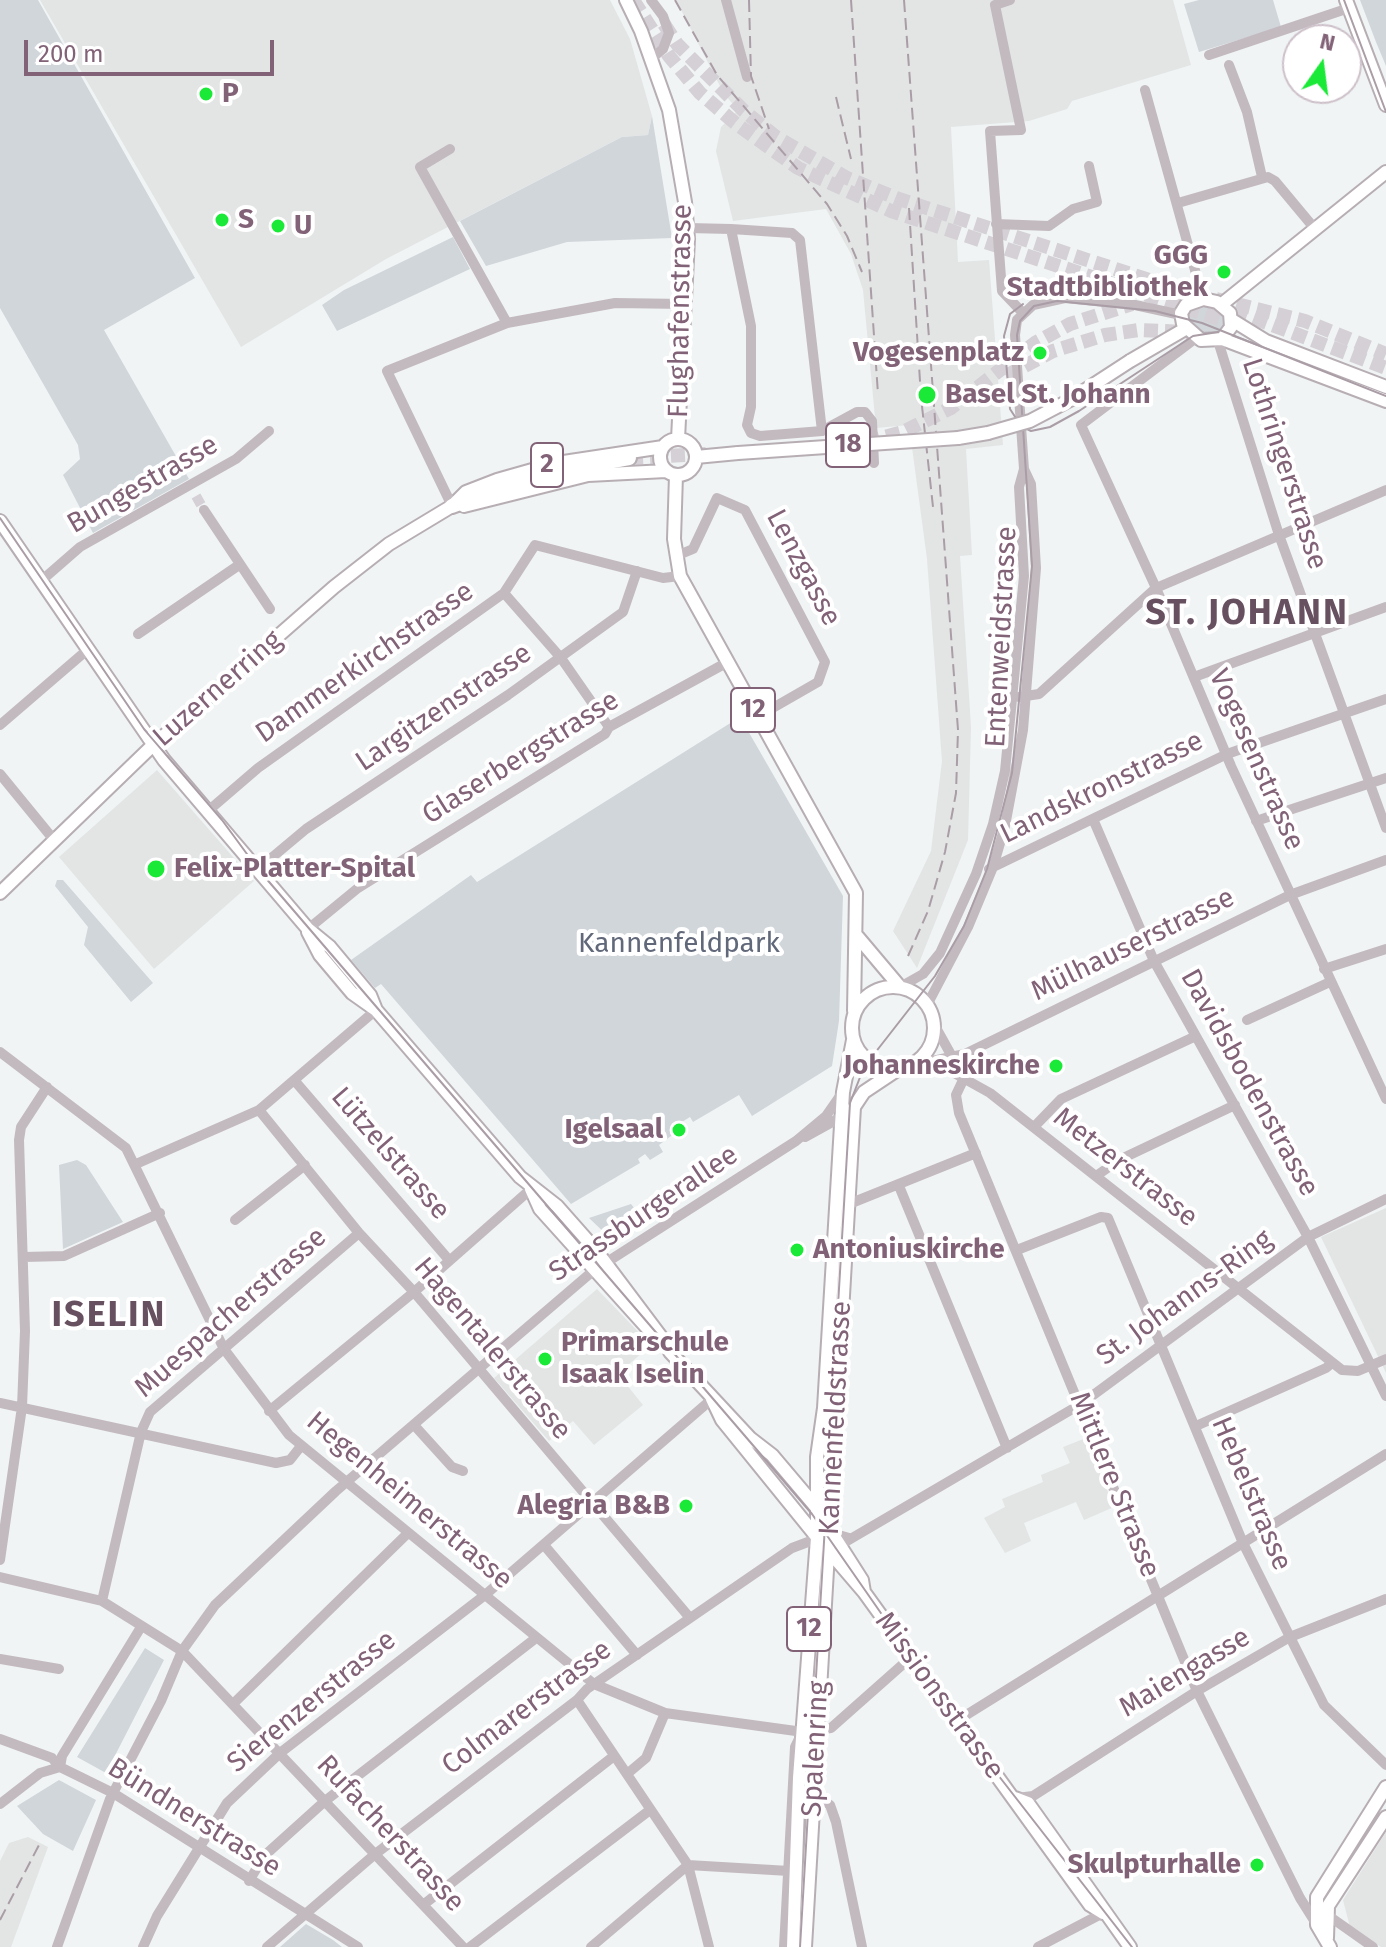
<!DOCTYPE html>
<html>
<head>
<meta charset="utf-8">
<style>
	body { margin:0 }
	#map { position:relative; width:1386px; height:1947px; overflow:hidden; background:#f0f4f4; font-family:"Fira Sans",sans-serif }
	canvas { display:block }
	.north { position:absolute; left:1282px; top:24px; width:80px; height:80px; box-sizing:border-box; background:#fff; border:2px solid #cdc0c9; border-radius:50%; rotate:14deg; font-size:22px; font-weight:700; line-height:32px; text-align:center; color:#826277 }
	.north::after { content:''; display:block; margin:auto; width:28px; height:36px; background:#1be937; clip-path:polygon(50% 0,100% 100%,50% 72%,0 100%) }
	.scale { position:absolute; left:24px; top:40px; width:250px; height:36px; box-sizing:border-box; border:4px solid #826277; border-top:0; padding-left:10px; font-size:24px; line-height:28px; white-space:nowrap; color:#826277; -webkit-text-stroke:6px #fff; paint-order:stroke }
</style>
</head>
<body>
<div id="map">
<canvas width="1386" height="1947"></canvas>
<div class="north">N</div>
<div class="scale">200 m</div>
</div>
<script>
const context = document.querySelector('canvas').getContext('2d');
context.lineJoin = 'round';
function fillPath(path, color) { context.fillStyle = color; context.fill(path, 'evenodd'); }
const toPath = rows => new Path2D(rows.map(r => 'M' + r).join(''));
function strokePath(path, color, width, dash) { context.strokeStyle = color; context.lineWidth = width; context.lineCap = dash ? 'butt' : 'round'; context.setLineDash(dash || []); context.stroke(path); }
function drawText(font, color, halo, rows, align = 'center') {
  context.font = font + ' "Fira Sans",sans-serif'; context.lineWidth = 8; context.setLineDash([]); context.textBaseline = 'middle'; context.strokeStyle = halo; context.fillStyle = color; for (const [text, x, y, turn = 0] of rows) {
    context.save(); context.translate(x, y); context.rotate((+turn || 0) * Math.PI / 180); context.textAlign = isNaN(turn) ? turn : align; if (halo) context.strokeText(text, 0, 0); context.fillText(text, 0, 0); context.restore();
  }
}
fillPath(toPath([
	[40,0,610,0,630,39,652,116,648,135,622,137,386,259,241,347],
	[676,0,1173,0,1191,65,1072,101,1067,109,1029,121,951,127,958,262,989,260,1003,445,966,449,972,555,960,556,971,727,968,840,917,968,893,931,931,851,942,761,927,559,909,425,876,428,863,290,851,254,826,209,733,221,716,151,721,127,738,110,724,94],
	[157,770,254,881,154,969,59,857],
	[1386,1208,1386,1373,1321,1237],
	[597,1289,651,1345,618,1374,643,1405,594,1445,573,1421,549,1441,494,1378],
	[1086,1438,1114,1507,1084,1520,1076,1502,1024,1523,1031,1541,1005,1553,984,1518,1005,1507,1002,1499,1043,1482,1041,1475,1070,1463,1063,1447],
	[1386,1832,1386,1947,1381,1947,1350,1927,1343,1900],
	[28,1837,48,1847,11,1947,0,1947,0,1861,9,1843]
]), '#e3e5e5');
fillPath(toPath([
	[0,0,38,0,195,278,104,330,189,479,93,533,63,475,80,459,78,445,0,308],
	[1199,0,1273,0,1281,27,1199,52,1184,4],
	[1360,0,1386,0,1386,66,1376,42],
	[652,116,672,238,567,242,486,266,460,221,622,137,648,135],
	[453,237,470,269,337,331,322,305,344,290],
	[1203,305,1223,315,1226,323,1218,334,1201,333,1188,321,1193,307],
	[740,717,843,896,839,1021,832,1066,752,1116,739,1095,693,1122,690,1117,672,1128,675,1133,659,1145,663,1152,650,1160,645,1154,638,1159,640,1163,571,1204,381,984,375,988,351,960,471,875,477,882],
	[57,880,63,880,153,983,131,1002,84,945,88,927,55,886],
	[77,1160,86,1165,123,1222,63,1249,59,1165],
	[631,1204,644,1220,613,1241,589,1218],
	[145,1648,164,1660,106,1773,77,1757],
	[59,1780,96,1800,73,1851,43,1834,17,1806],
	[306,1924,333,1940,342,1947,280,1947]
]), '#d1d6db');
strokePath(toPath([
	[196,496,204,510]
]), '#d4d0d5', 10, [10, 5]);
strokePath(toPath([
	[633,0,669,56,700,93,735,123,798,168,891,211,1241,326],
	[664,24,677,44,744,111,776,137,847,178,896,198,1177,289,1386,368],
	[1216,299,1305,321,1386,354],
	[1006,376,1053,351,1105,335,1139,330,1188,332],
	[1361,386,1386,394],
	[866,442,903,432,951,408,1035,343,1070,324,1132,304],
	[629,458,706,454]
]), '#d4d0d5', 14, [14, 7]);
const major = toPath([
	[626,0,641,31,669,110,685,202,688,239,678,439],
	[1346,0,1386,105],
	[1203,299,1217,302,1230,313,1231,327,1222,339,1201,340,1183,324,1181,313,1186,305,1203,299],
	[1222,304,1386,172],
	[1232,320,1266,341,1386,387],
	[1222,339,1386,401],
	[1130,361,1185,329],
	[958,438,988,433],
	'660 457a18 18 0 1 1 36 0a18 18 0 1 1-36 0Z',
	[696,457,738,453],
	[676,475,674,539,680,576,856,893,854,1011],
	[464,506,588,475,666,471],
	[0,521,164,760,308,929,330,947,370,995,376,1010,520,1177,557,1206,595,1249,674,1354],
	[0,893,149,749,334,587,389,544,452,506,466,492,497,480,557,463,663,447],
	[308,932,320,955,352,993,376,1010],
	[857,936,900,987],
	'852 1028a41 41 0 1 1 82 0a41 41 0 1 1-82 0Z',
	[531,1189,540,1209,649,1330],
	[670,1352,750,1438,772,1455,816,1507],
	[712,1399,722,1420,816,1536],
	[832,1533,862,1580,864,1592],
	[828,1550,864,1592,1090,1905,1103,1913],
	[1015,1798,1028,1803,1130,1947],
	[1327,1938,1328,1906,1386,1817],
	[793,1947,799,1778,817,1538,817,1457,824,1408,843,1092,853,1040],
	[805,1947,854,1107,864,1092,900,1068],
	[1330,1947,1317,1925,1317,1897,1386,1787]
]);
const highway = toPath([
	[452,506,536,475,629,458]
]);
strokePath(major, '#b7aeb4', 16);
strokePath(highway, '#b6adb3', 18);
strokePath(toPath([
	[651,0,663,16,669,33,663,49,652,58],
	[726,0,747,77],
	[1010,0,995,5,1021,130,990,131,1002,291,1022,312],
	[1209,55,1349,8],
	[1229,65,1247,112,1262,177],
	[1145,90,1203,299],
	[450,149,420,167,507,323],
	[1178,203,1268,177,1275,181,1315,229],
	[996,224,1049,226,1073,209,1097,202,1089,166],
	[688,228,731,229,751,326,751,407,747,425,751,433,760,436,822,431,857,412,865,412,872,421,874,463],
	[731,229,792,233,800,240,822,431],
	[1196,338,1081,425,1156,588,1231,766,1386,1099],
	[1218,341,1279,535,1386,828],
	[452,506,387,371,507,323,615,303,685,304],
	[204,510,270,609],
	[676,556,693,549,717,498,745,510,825,662,818,682,757,717],
	[41,581,80,547,236,459,269,431],
	[504,593,561,658,609,727],
	[138,634,239,565],
	[1194,677,1386,607],
	[1019,697,1039,694,1156,588,1386,490],
	[0,725,86,651],
	[0,774,54,840],
	[208,811,258,768,504,593,535,545,663,578,680,576],
	[1093,819,1154,961,1308,1237,1386,1396],
	[1256,821,1386,778],
	[989,869,1227,754,1386,699],
	[257,870,306,829,508,695,623,612,637,571],
	[308,929,358,888,605,734,609,727,726,663],
	[1324,969,1386,949],
	[900,987,923,974,940,953,976,874,993,824,1005,771,1024,576,1019,487,1024,469],
	[926,1007,968,927,993,867,1005,826,1023,730,1036,568,1031,484,1024,469,1021,426,1015,335,1017,320,1033,305,1065,298,1135,305,1181,315],
	[1247,1020,1330,982],
	[935,1026,964,1078],
	[0,1052,126,1148,224,1349,289,1435,594,1684,665,1713,803,1732,831,1728,910,1658],
	[936,1063,990,1093,1342,1370,1358,1371,1386,1359],
	[900,1068,965,1054,1290,895,1386,860],
	[964,1078,956,1095,959,1113,1197,1691,1300,1898,1317,1925],
	[294,1080,449,1260],
	[259,1110,359,1233,414,1292,690,1618],
	[1034,1127,1061,1099,1196,1036],
	[805,1137,843,1116],
	[136,1164,259,1110,376,1010],
	[1096,1176,1119,1160,1235,1105],
	[899,1186,1007,1448],
	[844,1206,976,1153],
	[235,1220,305,1165],
	[1017,1250,1101,1217,1108,1218,1243,1543,1324,1705,1386,1765],
	[24,1257,64,1256,160,1213],
	[0,1403,276,1463,290,1460,301,1446],
	[269,1411,414,1292,531,1189],
	[414,1425,452,1467,463,1471],
	[1196,1426,1326,1368,1332,1363],
	[847,1541,1081,1404,1308,1237,1386,1199],
	[544,1545,637,1655],
	[0,1560,22,1407,25,1331,19,1140,21,1127,47,1087],
	[0,1577,102,1601,182,1651,463,1947],
	[102,1601,141,1432,150,1412,359,1233],
	[0,1659,59,1669],
	[577,1700,688,1865,709,1947],
	[234,1703,408,1533],
	[955,1722,1386,1454],
	[0,1739,52,1758,60,1767,113,1793,358,1947],
	[60,1767,62,1756,141,1627],
	[627,1774,646,1758,665,1713],
	[814,1794,830,1805,836,1822,862,1947],
	[1017,1798,1033,1796,1197,1691,1290,1637,1386,1599],
	[0,1804,40,1773,60,1767],
	[249,1881,264,1856,325,1801,536,1638],
	[423,1905,614,1756],
	[1326,1914,1373,1947],
	[57,1947,110,1799,161,1701,182,1651,215,1605,336,1491,593,1271,796,1141,826,1116,842,1093],
	[143,1947,157,1916,227,1803,280,1753,485,1595,712,1399],
	[267,1947,374,1855,577,1700,587,1689,792,1548,832,1533,849,1538],
	[470,1947,650,1810],
	[591,1947,688,1865,789,1871],
	[784,1947,795,1747,800,1737],
	[1038,1947,1103,1913]
]), '#c3bac0', 10);
strokePath(major, '#fff', 12);
strokePath(highway, '#fff', 14);
strokePath(toPath([
	[1344,0,1386,112],
	[1023,304,1010,314,1004,336,1010,409,1021,426,1031,431,1050,427,1079,411,1193,336,1218,332],
	[0,518,144,729,222,820,258,869,812,1514,956,1721,1132,1947],
	[800,1947,850,1103,864,1067,935,976,964,926,987,869,1012,773,1032,566,1017,335,1020,321,1034,306,1057,301,1155,311,1202,323,1386,396]
]), '#aa9da6', 2);
strokePath(toPath([
	[675,0,717,75,827,204,847,236,862,272],
	[749,0,751,76,769,129],
	[851,0,878,394],
	[904,0,958,730,956,793,945,852,928,911,908,956],
	[836,97,851,159],
	[909,208,921,397,933,507],
	[0,1920,39,1845]
]), '#aa9da6', 2, [12, 6]);
const majorBridge = toPath([
	[988,433,1030,421,1070,400,1130,361],
	[738,453,958,438]
]);
strokePath(majorBridge, '#b7aeb4', 16, []);
strokePath(majorBridge, '#fff', 12);
for (const [x, y, r, color] of [
	[206,94,8,"#1be937"],
	[222,220,8,"#1be937"],
	[278,226,8,"#1be937"],
	[1224,272,8,"#1be937"],
	[1040,353,8,"#1be937"],
	[927,395,10,"#1be937"],
	[156,869,10,"#1be937"],
	[1056,1066,8,"#1be937"],
	[679,1130,8,"#1be937"],
	[797,1250,8,"#1be937"],
	[545,1359,8,"#1be937"],
	[686,1506,8,"#1be937"],
	[1257,1865,8,"#1be937"]
]) { const dot = new Path2D(); dot.arc(x, y, r, 0, 2 * Math.PI); context.fillStyle = color; context.fill(dot); strokePath(dot, '#fff', 3); }
for (const [x, y, w] of [
	[848,445,44],
	[547,465,32],
	[753,710,44],
	[809,1629,44]
]) { const box = new Path2D(); box.roundRect(x - w / 2, y - 22, w, 44, 6); context.fillStyle = '#fff'; context.fill(box); strokePath(box, '#826277', 2); }
drawText('bold 26px', '#826277', null, [
	["18",848,445],
	["2",547,465],
	["12",753,710],
	["12",809,1629]
]);
drawText('bold 28px', '#826277', '#fff', [
	["P",222,94],
	["S",238,220],
	["U",294,226],
	["GGG",1208,256,"right"],
	["Stadtbibliothek",1208,288,"right"],
	["Vogesenplatz",1024,353,"right"],
	["Basel St. Johann",945,395],
	["Felix-Platter-Spital",174,869],
	["Johanneskirche",1040,1066,"right"],
	["Igelsaal",663,1130,"right"],
	["Antoniuskirche",813,1250],
	["Primarschule",561,1343],
	["Isaak Iselin",561,1375],
	["Alegria B&B",670,1506,"right"],
	["Skulpturhalle",1241,1865,"right"]
], 'left');
drawText('28px', '#826277', '#fff', [
	["Flughafenstrasse",681,311,-89],
	["Lothringerstrasse",1284,464,72],
	["Bungestrasse",143,485,-30],
	["Lenzgasse",803,568,62],
	["Entenweidstrasse",1002,637,-87],
	["Dammerkirchstrasse",365,663,-35],
	["Luzernerring",218,689,-41],
	["Largitzenstrasse",444,708,-34],
	["Glaserbergstrasse",521,758,-32],
	["Vogesenstrasse",1256,760,66],
	["Landskronstrasse",1102,788,-26],
	["Mülhauserstrasse",1133,945,-26],
	["Davidsbodenstrasse",1249,1083,61],
	["Lützelstrasse",390,1154,49],
	["Metzerstrasse",1125,1168,38],
	["Strassburgerallee",644,1214,-34],
	["St. Johanns-Ring",1185,1298,-36],
	["Muespacherstrasse",231,1313,-41],
	["Hagentalerstrasse",492,1349,50],
	["Kannenfeldstrasse",836,1418,-87],
	["Mittlere Strasse",1114,1485,68],
	["Hebelstrasse",1251,1494,67],
	["Hegenheimerstrasse",409,1501,40],
	["Maiengasse",1185,1673,-31],
	["Missionsstrasse",939,1696,54],
	["Sierenzerstrasse",312,1702,-39],
	["Colmarerstrasse",527,1708,-37],
	["Spalenring",816,1749,-87],
	["Bündnerstrasse",194,1818,32],
	["Rufacherstrasse",390,1834,47]
]);
drawText('28px', '#616879', '#fff', [
	["Kannenfeldpark",679,944]
]);
context.letterSpacing = '2px';
drawText('bold 36px', '#67505f', '#fff', [
	["ST. JOHANN",1247,614],
	["ISELIN",109,1316]
]);
context.letterSpacing = '0px';
</script>
</body>
</html>
